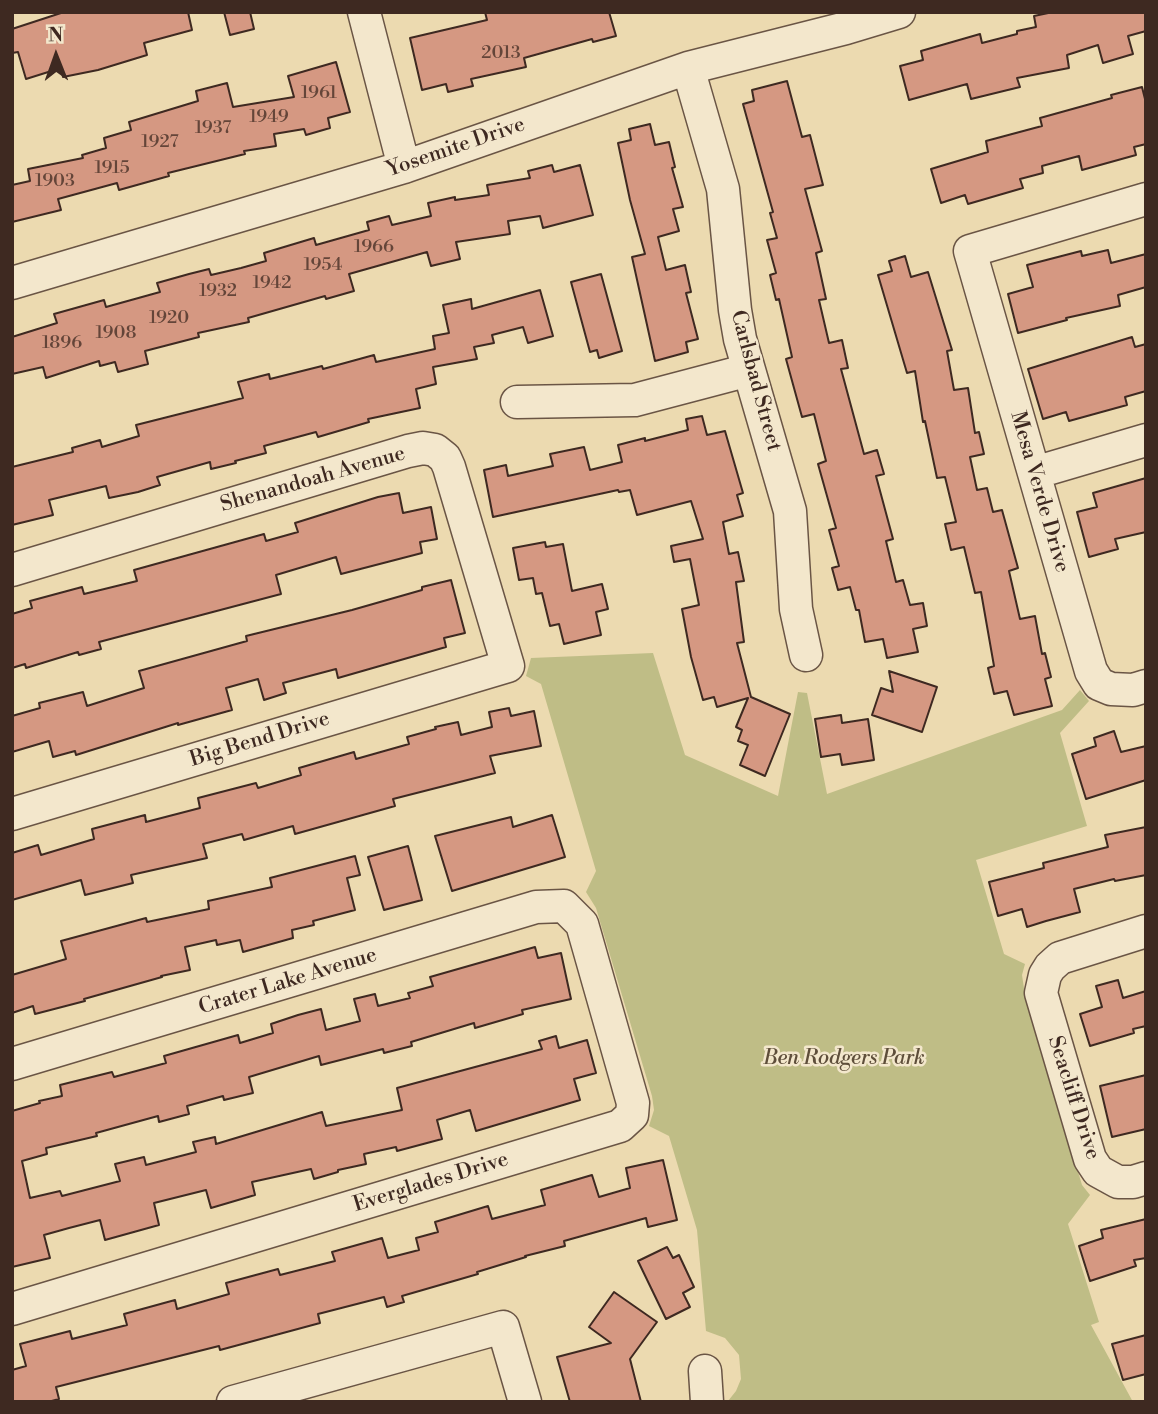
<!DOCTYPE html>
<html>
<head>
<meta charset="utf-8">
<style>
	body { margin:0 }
	#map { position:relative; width:1158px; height:1414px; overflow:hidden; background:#ecdab0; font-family:"Libre Bodoni",serif }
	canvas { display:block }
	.frame { position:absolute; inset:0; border:14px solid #3e2921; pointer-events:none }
	.north { position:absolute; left:21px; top:21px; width:70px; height:70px; -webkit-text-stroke:5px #f3e7cc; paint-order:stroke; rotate:359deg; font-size:19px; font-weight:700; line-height:28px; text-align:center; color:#3e2921 }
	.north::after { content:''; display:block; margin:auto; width:24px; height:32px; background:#3e2921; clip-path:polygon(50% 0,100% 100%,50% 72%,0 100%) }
</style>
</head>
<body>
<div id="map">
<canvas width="1158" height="1414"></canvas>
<div class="frame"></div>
<div class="north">N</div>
</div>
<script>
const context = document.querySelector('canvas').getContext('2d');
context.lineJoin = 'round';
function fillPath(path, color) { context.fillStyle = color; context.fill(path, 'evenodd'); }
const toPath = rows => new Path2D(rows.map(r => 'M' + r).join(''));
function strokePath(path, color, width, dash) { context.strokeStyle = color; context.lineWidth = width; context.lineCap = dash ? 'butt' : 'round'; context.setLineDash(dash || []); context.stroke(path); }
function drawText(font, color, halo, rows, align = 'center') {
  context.font = font + ' "Libre Bodoni",serif'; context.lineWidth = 5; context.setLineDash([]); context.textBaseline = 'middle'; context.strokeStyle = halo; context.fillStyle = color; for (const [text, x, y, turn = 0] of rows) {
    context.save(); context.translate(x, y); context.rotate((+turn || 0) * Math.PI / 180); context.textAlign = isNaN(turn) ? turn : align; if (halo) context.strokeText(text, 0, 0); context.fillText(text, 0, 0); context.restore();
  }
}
fillPath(toPath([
	[653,653,685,755,778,796,798,692,807,693,827,794,1062,710,1080,690,1089,701,1060,733,1087,826,976,860,1004,954,1025,964,1022,975,1025,995,1082,1185,1090,1195,1068,1224,1099,1322,1091,1325,1133,1402,728,1401,736,1391,741,1379,739,1355,725,1338,706,1331,697,1230,669,1136,649,1126,654,1110,652,1096,596,908,586,892,596,871,541,684,526,676,531,658]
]), '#bfbd86');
const building = toPath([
	[64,12,188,12,192,30,144,43,147,55,98,70,63,77,61,68,26,79,18,52,12,53,12,29,64,12],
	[224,12,250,12,254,29,230,35,224,12],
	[485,12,609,12,616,36,593,42,592,39,524,58,526,67,471,79,473,86,448,92,446,84,422,90,410,38,487,20,485,12],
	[1053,12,1146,12,1146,31,1128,36,1133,54,1103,63,1098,45,1067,55,1069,68,1017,78,1020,87,971,99,967,84,909,100,900,66,923,60,921,51,980,34,982,43,1017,34,1017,31,1036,27,1034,16,1053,12],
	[336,62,350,112,328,118,330,128,306,135,304,129,274,134,276,146,244,151,245,154,168,173,169,176,119,190,117,183,58,199,61,210,12,222,12,185,30,181,28,169,83,158,82,155,106,148,104,138,131,130,129,122,198,101,196,91,227,83,233,107,294,97,288,76,336,62],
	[787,81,802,137,810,135,823,185,805,189,822,251,816,253,826,299,819,300,829,343,842,340,848,368,841,369,864,454,877,450,884,474,876,476,893,539,886,541,896,582,903,580,910,605,923,603,927,626,913,629,918,652,887,658,883,639,865,642,859,610,856,610,850,587,838,590,832,568,839,566,829,530,836,528,818,464,826,461,814,414,802,417,786,359,792,357,779,299,776,300,770,275,776,273,767,240,777,238,770,213,773,212,743,104,754,101,752,90,787,81],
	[1142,87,1146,103,1146,144,1134,147,1136,155,1082,170,1079,156,1042,166,1043,173,1020,179,1023,188,968,204,965,195,941,203,931,169,988,152,986,141,1042,126,1040,118,1112,98,1111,95,1142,87],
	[650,124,655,145,669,142,675,167,672,168,683,207,673,209,679,231,658,237,666,270,685,265,691,292,686,293,698,339,686,342,688,352,655,361,632,257,645,254,630,200,618,143,631,140,629,129,650,124],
	[552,165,554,172,580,165,593,215,543,228,540,216,508,221,510,234,456,242,460,259,431,266,427,252,349,274,354,291,326,299,325,296,248,318,249,322,198,333,199,337,145,351,148,364,118,372,115,362,100,366,99,361,46,378,43,367,12,374,12,337,57,323,54,314,104,300,106,307,160,292,157,283,189,274,209,269,211,275,241,268,266,261,264,253,314,238,316,245,369,230,367,222,389,216,392,225,431,216,428,203,455,197,455,200,489,195,487,185,530,178,528,171,552,165],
	[1108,250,1111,263,1146,254,1146,287,1118,295,1120,306,1066,318,1067,320,1018,333,1008,294,1033,287,1027,265,1081,251,1082,256,1108,250],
	[905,256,911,277,928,272,952,350,947,351,954,390,968,388,975,433,979,432,984,454,970,457,977,490,987,488,993,512,1002,510,1018,568,1009,571,1020,619,1035,616,1042,654,1045,653,1051,677,1045,679,1052,706,1014,715,1007,691,994,694,988,668,994,666,981,592,975,593,964,547,951,550,945,524,956,522,945,477,937,478,925,421,923,422,915,371,907,373,878,275,892,271,889,261,905,256],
	[601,274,622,351,599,358,597,350,590,352,571,282,601,274],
	[540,290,553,336,528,343,523,327,492,335,494,343,474,347,477,359,433,367,436,384,416,389,420,408,368,419,369,422,318,437,316,432,264,446,266,453,235,461,236,463,211,469,210,462,157,477,160,485,138,492,109,498,106,486,49,500,53,515,12,525,12,467,73,452,72,448,100,440,102,447,139,436,136,425,243,398,238,382,269,374,270,379,322,366,323,369,374,355,376,362,435,349,433,336,449,333,443,305,471,299,472,309,540,290],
	[1132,337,1135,347,1146,344,1146,391,1125,397,1127,405,1069,421,1066,412,1043,419,1028,369,1132,337],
	[702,416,707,435,725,431,743,493,737,495,743,516,723,522,729,554,738,552,744,581,736,582,744,642,737,643,751,697,790,714,765,776,740,765,748,745,738,741,742,730,736,727,748,698,717,707,714,697,703,700,691,657,682,609,699,605,690,559,674,562,671,546,703,539,691,501,637,515,630,490,619,492,618,490,493,517,484,470,506,465,508,476,553,466,550,454,584,447,590,470,622,462,618,445,645,438,645,441,688,430,686,419,702,416],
	[1146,478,1146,532,1115,539,1118,549,1089,557,1077,512,1097,507,1093,493,1146,478],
	[399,493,403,513,431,507,437,539,420,542,422,553,341,574,336,557,276,575,281,594,99,642,101,649,79,655,78,652,26,668,25,664,12,668,12,614,32,608,30,601,82,587,84,594,137,581,134,570,264,534,266,541,298,532,295,523,378,497,399,493],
	[545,542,546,547,563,544,572,591,602,584,608,609,596,612,601,635,564,644,559,624,550,626,542,593,536,594,533,578,519,580,513,548,545,542],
	[451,580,465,633,444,638,446,647,338,678,336,669,283,683,286,693,264,700,258,679,226,688,232,710,178,725,178,723,76,755,75,751,53,757,49,741,12,752,12,716,40,708,39,703,83,692,87,706,144,688,139,671,247,641,246,636,352,610,422,590,422,587,451,580],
	[889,671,937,687,922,732,872,715,881,688,893,692,889,671],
	[509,708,511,716,534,711,541,746,490,756,495,773,393,799,395,806,295,834,293,826,244,840,242,834,203,844,207,858,131,875,133,883,85,895,81,880,12,900,12,853,38,845,41,855,94,839,92,829,145,815,146,822,200,808,198,798,256,783,258,788,301,775,299,768,354,752,356,759,409,744,407,737,436,729,435,727,458,722,461,735,492,727,489,712,509,708],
	[841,715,842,723,868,719,874,760,842,765,840,754,821,757,815,719,841,715],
	[1114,731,1121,752,1146,746,1146,780,1086,799,1072,754,1096,746,1094,738,1114,731],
	[552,815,565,857,452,891,435,836,511,817,513,827,552,815],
	[1146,827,1146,875,1115,881,1114,879,1074,889,1080,912,1046,921,1027,927,1022,909,998,916,989,882,1044,868,1043,863,1108,847,1105,835,1146,827],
	[408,846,422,900,384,910,368,857,408,846],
	[355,856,360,875,347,878,355,910,313,921,314,925,292,930,293,938,243,952,240,940,217,945,216,940,185,947,190,970,161,976,162,977,84,999,85,1001,35,1014,33,1006,12,1013,12,975,66,959,61,941,146,918,147,922,209,909,208,901,272,887,270,878,355,856],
	[535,947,538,958,561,953,571,999,522,1010,523,1014,475,1028,474,1023,411,1042,412,1046,384,1053,383,1049,321,1065,319,1056,249,1077,253,1093,224,1100,223,1096,187,1106,189,1114,159,1122,158,1116,96,1133,97,1136,46,1148,47,1154,22,1161,30,1198,60,1191,62,1196,120,1181,115,1164,144,1157,146,1165,196,1152,193,1142,215,1137,216,1144,322,1112,326,1126,402,1110,397,1088,542,1049,539,1041,556,1036,559,1048,587,1040,596,1073,574,1079,580,1100,476,1131,470,1110,437,1120,442,1139,397,1151,396,1147,364,1154,366,1164,338,1170,338,1172,314,1179,311,1169,252,1182,255,1195,211,1208,206,1190,154,1203,159,1225,105,1240,100,1220,69,1228,44,1235,50,1258,12,1267,12,1111,40,1103,39,1101,62,1096,60,1085,112,1072,114,1077,166,1063,164,1056,238,1035,240,1043,273,1033,271,1024,298,1015,321,1009,326,1030,360,1021,354,999,375,994,378,1006,410,998,408,993,433,986,430,977,535,947],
	[1118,980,1123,998,1146,991,1146,1026,1133,1029,1134,1033,1090,1046,1080,1014,1102,1007,1096,986,1118,980],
	[1146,1075,1146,1129,1112,1137,1100,1086,1146,1075],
	[663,1160,677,1220,648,1227,646,1218,564,1241,565,1246,525,1256,526,1257,477,1272,478,1274,402,1296,404,1302,387,1307,384,1297,318,1314,320,1323,220,1350,219,1346,56,1387,59,1399,48,1402,12,1402,12,1370,26,1366,20,1344,70,1331,72,1339,127,1325,124,1314,175,1300,177,1309,229,1294,226,1283,278,1269,280,1275,335,1261,332,1252,382,1238,388,1258,419,1250,416,1238,438,1232,435,1222,488,1206,492,1219,545,1205,541,1190,592,1175,599,1197,630,1188,626,1168,663,1160],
	[1146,1219,1146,1258,1134,1260,1136,1266,1090,1281,1079,1246,1103,1238,1101,1230,1146,1219],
	[667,1247,673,1258,679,1255,694,1287,683,1293,690,1307,666,1319,638,1261,667,1247],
	[614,1292,657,1322,630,1359,641,1402,570,1402,557,1357,611,1343,589,1327,614,1292],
	[1146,1335,1146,1374,1123,1380,1112,1344,1146,1335]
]);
fillPath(building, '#d59882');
strokePath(building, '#3e2921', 2);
const minor = toPath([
	[364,12,404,167],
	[688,68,723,189,735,310,740,339,790,511,796,609,806,655],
	[1146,199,970,251,1091,671,1099,684,1111,689,1133,690,1146,686],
	[12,283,404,167,688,68,846,28,899,12],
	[517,402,635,400,749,370],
	[1034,473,1146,440],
	[12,570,408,451,423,448,435,450,445,458,449,467,508,666,12,814],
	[1146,931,1060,958,1050,967,1045,975,1041,993,1090,1159,1098,1171,1118,1182,1133,1182,1146,1178],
	[12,1064,536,907,564,906,582,924,633,1103,632,1115,620,1126,12,1309],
	[705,1371,707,1402],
	[233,1402,503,1327,525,1402]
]);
strokePath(minor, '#6a5545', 35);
strokePath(minor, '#f3e7cc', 32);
drawText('18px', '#644539', null, [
	["2013",501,54],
	["1961",319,94],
	["1949",269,118],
	["1937",213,129],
	["1927",160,143],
	["1915",112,169],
	["1903",55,182],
	["1966",374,248],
	["1954",323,266],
	["1942",272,284],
	["1932",218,292],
	["1920",169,319],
	["1908",116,334],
	["1896",62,344]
]);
drawText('21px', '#3e2921', '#f3e7cc', [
	["Yosemite Drive",456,148,-19],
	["Carlsbad Street",755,381,75],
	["Shenandoah Avenue",313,480,-16],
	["Mesa Verde Drive",1039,492,74],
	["Big Bend Drive",260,740,-17],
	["Crater Lake Avenue",288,982,-17],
	["Seacliff Drive",1073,1098,72],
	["Everglades Drive",431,1183,-17]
]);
drawText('italic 21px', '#5e4e3a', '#f3e7cc', [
	["Ben Rodgers Park",844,1059]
]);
</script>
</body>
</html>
